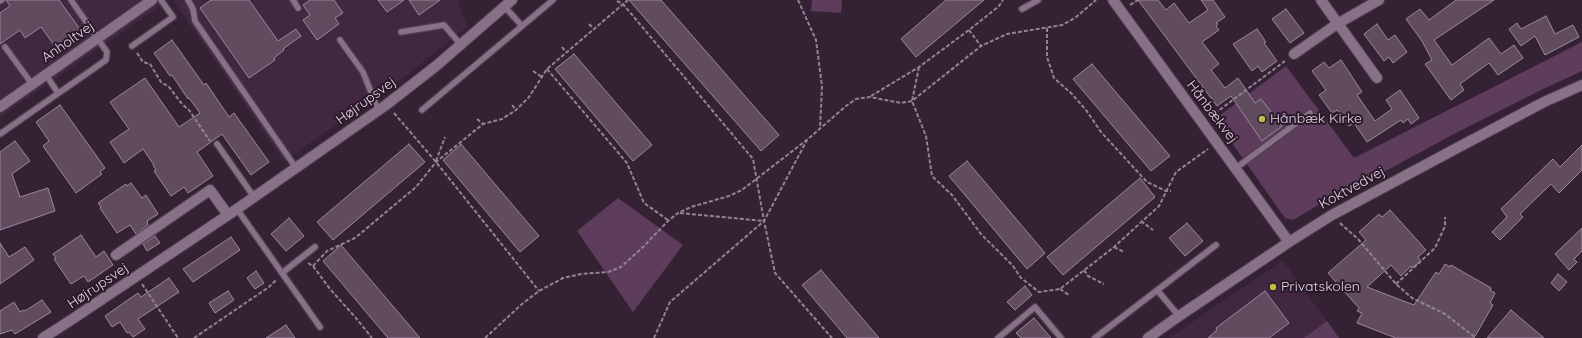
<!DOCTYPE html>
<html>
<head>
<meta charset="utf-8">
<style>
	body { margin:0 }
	canvas { display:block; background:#342234 }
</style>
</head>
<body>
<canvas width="1582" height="338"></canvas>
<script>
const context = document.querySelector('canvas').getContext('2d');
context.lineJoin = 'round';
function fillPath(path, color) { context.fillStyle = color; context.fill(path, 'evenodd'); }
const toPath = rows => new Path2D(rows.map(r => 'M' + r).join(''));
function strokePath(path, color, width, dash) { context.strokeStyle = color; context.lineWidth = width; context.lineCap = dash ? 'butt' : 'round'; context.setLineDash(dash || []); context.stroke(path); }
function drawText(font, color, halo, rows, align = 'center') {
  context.font = font + ' Quicksand,sans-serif'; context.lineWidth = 4; context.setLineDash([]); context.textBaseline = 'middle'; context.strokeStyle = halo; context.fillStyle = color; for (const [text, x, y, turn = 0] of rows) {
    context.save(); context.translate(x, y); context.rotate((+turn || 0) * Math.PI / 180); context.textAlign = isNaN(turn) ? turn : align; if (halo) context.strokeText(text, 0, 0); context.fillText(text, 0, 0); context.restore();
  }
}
fillPath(toPath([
	[0,0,168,0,0,117],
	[173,0,458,0,467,27,407,75,284,161],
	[1283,261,1339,338,1170,338,1204,314]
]), '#412840');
fillPath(toPath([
	[812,0,842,0,841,13,811,11],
	[1582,42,1582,71,1539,91,1452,135,1356,187,1349,187,1293,220,1285,218,1215,119,1286,66,1354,158],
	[618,198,683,245,633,312,577,231],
	[1327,321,1339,338,1304,338]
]), '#5d3c5c');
const building = toPath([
	[6,0,59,0,82,32,57,49,41,27,25,38,20,30,0,44,0,13,10,6,6,0],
	[211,0,249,0,278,41,296,29,301,36,283,49,284,50,274,58,275,60,249,78,200,8,211,0],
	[310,0,334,0,343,13,335,18,339,24,317,40,303,20,310,15,303,5,310,0],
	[378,0,404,0,387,12,378,0],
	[409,0,440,0,419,15,409,0],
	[629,0,661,0,779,135,761,151,629,0],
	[946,0,984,0,916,57,901,39,946,0],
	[1138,0,1158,0,1166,10,1174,3,1189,23,1208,10,1201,0,1213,0,1225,17,1216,23,1218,24,1216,26,1219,30,1202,42,1219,64,1211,70,1225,88,1238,78,1255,103,1261,99,1282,126,1262,141,1231,96,1217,106,1138,0],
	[1456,0,1494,0,1434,40,1452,65,1489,38,1501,54,1514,45,1523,58,1498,75,1489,63,1460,84,1464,90,1451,100,1425,64,1432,60,1422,41,1406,19,1420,9,1429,20,1456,0],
	[1286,9,1304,33,1290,43,1272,19,1286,9],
	[1546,16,1555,34,1573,25,1579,37,1545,55,1535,36,1521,46,1509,29,1517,23,1521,29,1546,16],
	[1377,24,1388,40,1395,35,1407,52,1393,63,1389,57,1384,61,1364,34,1377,24],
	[1257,29,1266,42,1264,43,1277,61,1262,72,1258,66,1252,71,1233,44,1257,29],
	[172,40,204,85,206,83,229,117,234,113,269,162,251,175,222,134,197,152,213,176,188,193,184,187,171,196,154,171,156,170,153,165,154,165,143,149,124,163,110,142,129,129,110,102,145,78,179,127,200,113,189,98,188,99,172,75,170,76,154,53,172,40],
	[574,54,652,145,633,161,555,69,574,54],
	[1341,60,1362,92,1357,95,1375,121,1392,109,1386,100,1400,90,1419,118,1411,124,1408,119,1403,123,1401,120,1367,142,1354,123,1349,126,1337,110,1332,113,1319,95,1326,90,1312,71,1324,62,1329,68,1341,60],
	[1092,64,1170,156,1151,171,1073,79,1092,64],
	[60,105,105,168,100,172,102,174,76,193,43,146,49,141,36,122,60,105],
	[15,141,30,161,12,174,20,197,48,188,55,211,0,230,0,152,15,141],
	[409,144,425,162,333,240,317,222,409,144],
	[461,144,539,236,520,252,443,160,461,144],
	[1582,145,1582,170,1559,193,1551,184,1520,214,1523,217,1500,240,1492,232,1507,217,1501,209,1553,159,1560,167,1582,145],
	[967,161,1045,253,1027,269,949,176,967,161],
	[1140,178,1155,197,1063,275,1047,257,1140,178],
	[131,183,142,198,146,195,158,214,147,221,148,225,136,234,130,225,117,233,100,208,101,207,98,203,126,184,127,186,131,183],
	[1390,210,1426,250,1418,257,1421,261,1412,268,1411,266,1401,276,1391,265,1367,287,1414,305,1436,272,1439,274,1445,264,1450,267,1451,265,1491,288,1490,290,1495,293,1490,303,1493,305,1474,338,1396,338,1357,323,1362,313,1357,311,1359,308,1328,273,1366,240,1359,232,1379,214,1382,217,1390,210],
	[289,218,304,236,286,251,271,234,289,218],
	[1187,223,1203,241,1185,256,1169,238,1187,223],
	[1582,228,1582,251,1574,259,1577,262,1569,270,1555,254,1582,228],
	[81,235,96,257,104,251,113,265,88,282,84,276,71,284,54,259,56,258,53,254,81,235],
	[155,236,160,243,147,251,143,244,155,236],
	[231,237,240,250,193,282,183,269,231,237],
	[0,243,9,257,25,247,34,260,0,284,0,243],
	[341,245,420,338,388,338,323,261,341,245],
	[821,270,879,338,847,338,802,285,821,270],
	[256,271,264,283,255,289,247,278,256,271],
	[1558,274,1567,282,1559,291,1551,283,1558,274],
	[169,278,179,292,138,319,145,329,133,337,129,332,127,333,120,322,112,327,105,316,138,293,141,297,169,278],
	[1025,286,1032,295,1015,310,1007,302,1025,286],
	[228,291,234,300,215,313,209,303,228,291],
	[1265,291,1289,323,1269,338,1208,338,1217,330,1216,328,1265,291],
	[42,300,51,312,15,334,12,330,0,334,0,311,14,302,20,312,24,310,25,311,42,300],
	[1511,310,1544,338,1487,338,1511,310],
	[1034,318,1051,338,1021,338,1016,333,1034,318],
	[286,325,295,338,266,338,286,325]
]);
fillPath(building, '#604b5f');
strokePath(building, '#9d869c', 1);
const lane = toPath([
	[188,0,193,9,195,21,296,168],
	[293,0,298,8],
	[0,1,2,0],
	[505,7,522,26],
	[1022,9,1038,0],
	[401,32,444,25,461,45],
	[340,40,363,72,378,110],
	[132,46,173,17,161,0],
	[5,47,32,84],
	[46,75,58,93],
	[422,110,553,0],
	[0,134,106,60,107,52,71,0],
	[217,144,254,197],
	[1236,168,1310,113],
	[237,209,320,327],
	[282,273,315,247],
	[1157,290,1179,316],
	[998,338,1035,307,1061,338],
	[1095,338,1216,245]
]);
const street = toPath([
	[1321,0,1377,78],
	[1294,54,1337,24,1379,0],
	[0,107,152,0],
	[116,255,210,190,228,215],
	[43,338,68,322,237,209,386,105,436,66,512,0]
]);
const secondary = toPath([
	[1113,0,1289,242],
	[1148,338,1179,316,1289,242,1332,215,1457,148,1544,102,1582,85]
]);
strokePath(lane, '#4f3f4e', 8);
strokePath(street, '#4f3f4e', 12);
strokePath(secondary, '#4f3f4e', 12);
strokePath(toPath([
	[798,0,816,40,822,86,820,128],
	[617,1,623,4,753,159,764,221,775,273,832,338],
	[1130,5,1138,0],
	[589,24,593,28],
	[1047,28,1047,57,1054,78,1072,94,1086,110,1101,132,1147,182,1166,191,1171,191],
	[969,30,981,46],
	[562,47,566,52],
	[137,53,143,62,150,64,161,82,169,87,182,104,189,110,210,141],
	[919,67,912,101,926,136,932,176,952,195,981,234,1013,266,1021,278,1039,292,1060,289,1114,247,1159,206,1176,172,1208,149],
	[547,69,627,163,644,203,668,220],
	[533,71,542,77],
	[871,96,919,67,969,30,999,6,1003,0],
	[512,105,516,110],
	[394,113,436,162,539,291],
	[1210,117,1285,61],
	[477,119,483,124],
	[436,161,445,137],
	[680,213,764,221],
	[1141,221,1153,230],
	[1340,223,1358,239,1396,284,1412,298,1445,314,1476,338],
	[1114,247,1124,252],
	[308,263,313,266,330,289,356,318,372,338],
	[313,266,327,251,355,238,416,187,436,162,483,124,502,119,516,110,529,97,547,69,628,0],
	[1084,270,1088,276,1104,284],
	[142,284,178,338],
	[1396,284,1435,248,1445,226,1445,217],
	[1060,289,1069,295],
	[194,338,269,287,276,280],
	[485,338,522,304,539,291,563,278,581,274,608,272,621,267,643,247,668,221,678,213,691,207,729,196,742,190,808,139,846,106,856,99,870,97,901,103,912,101,981,46,1007,34,1062,25,1075,18,1096,0],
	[654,338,670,302,764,221,807,140]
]), '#938392', 2, [4, 2]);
strokePath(lane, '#887187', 5.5);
strokePath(street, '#887187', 10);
strokePath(secondary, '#887187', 10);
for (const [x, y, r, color] of [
	[1262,119,4,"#bbc045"],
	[1273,287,4,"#bbc045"]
]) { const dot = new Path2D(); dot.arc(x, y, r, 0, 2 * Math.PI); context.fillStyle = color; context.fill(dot); strokePath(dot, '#2a182a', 1.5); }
drawText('14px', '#e1d4e0', '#2a182a', [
	["Anholtvej",68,42,-35],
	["Højrupsvej",366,101,-36],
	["Hånbækvej",1212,112,53],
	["Koktvedvej",1352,188,-29],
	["Højrupsvej",98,286,-34]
]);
drawText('14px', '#e1d4e0', '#2a182a', [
	["Hånbæk Kirke",1270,119],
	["Privatskolen",1281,287]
], 'left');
</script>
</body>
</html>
